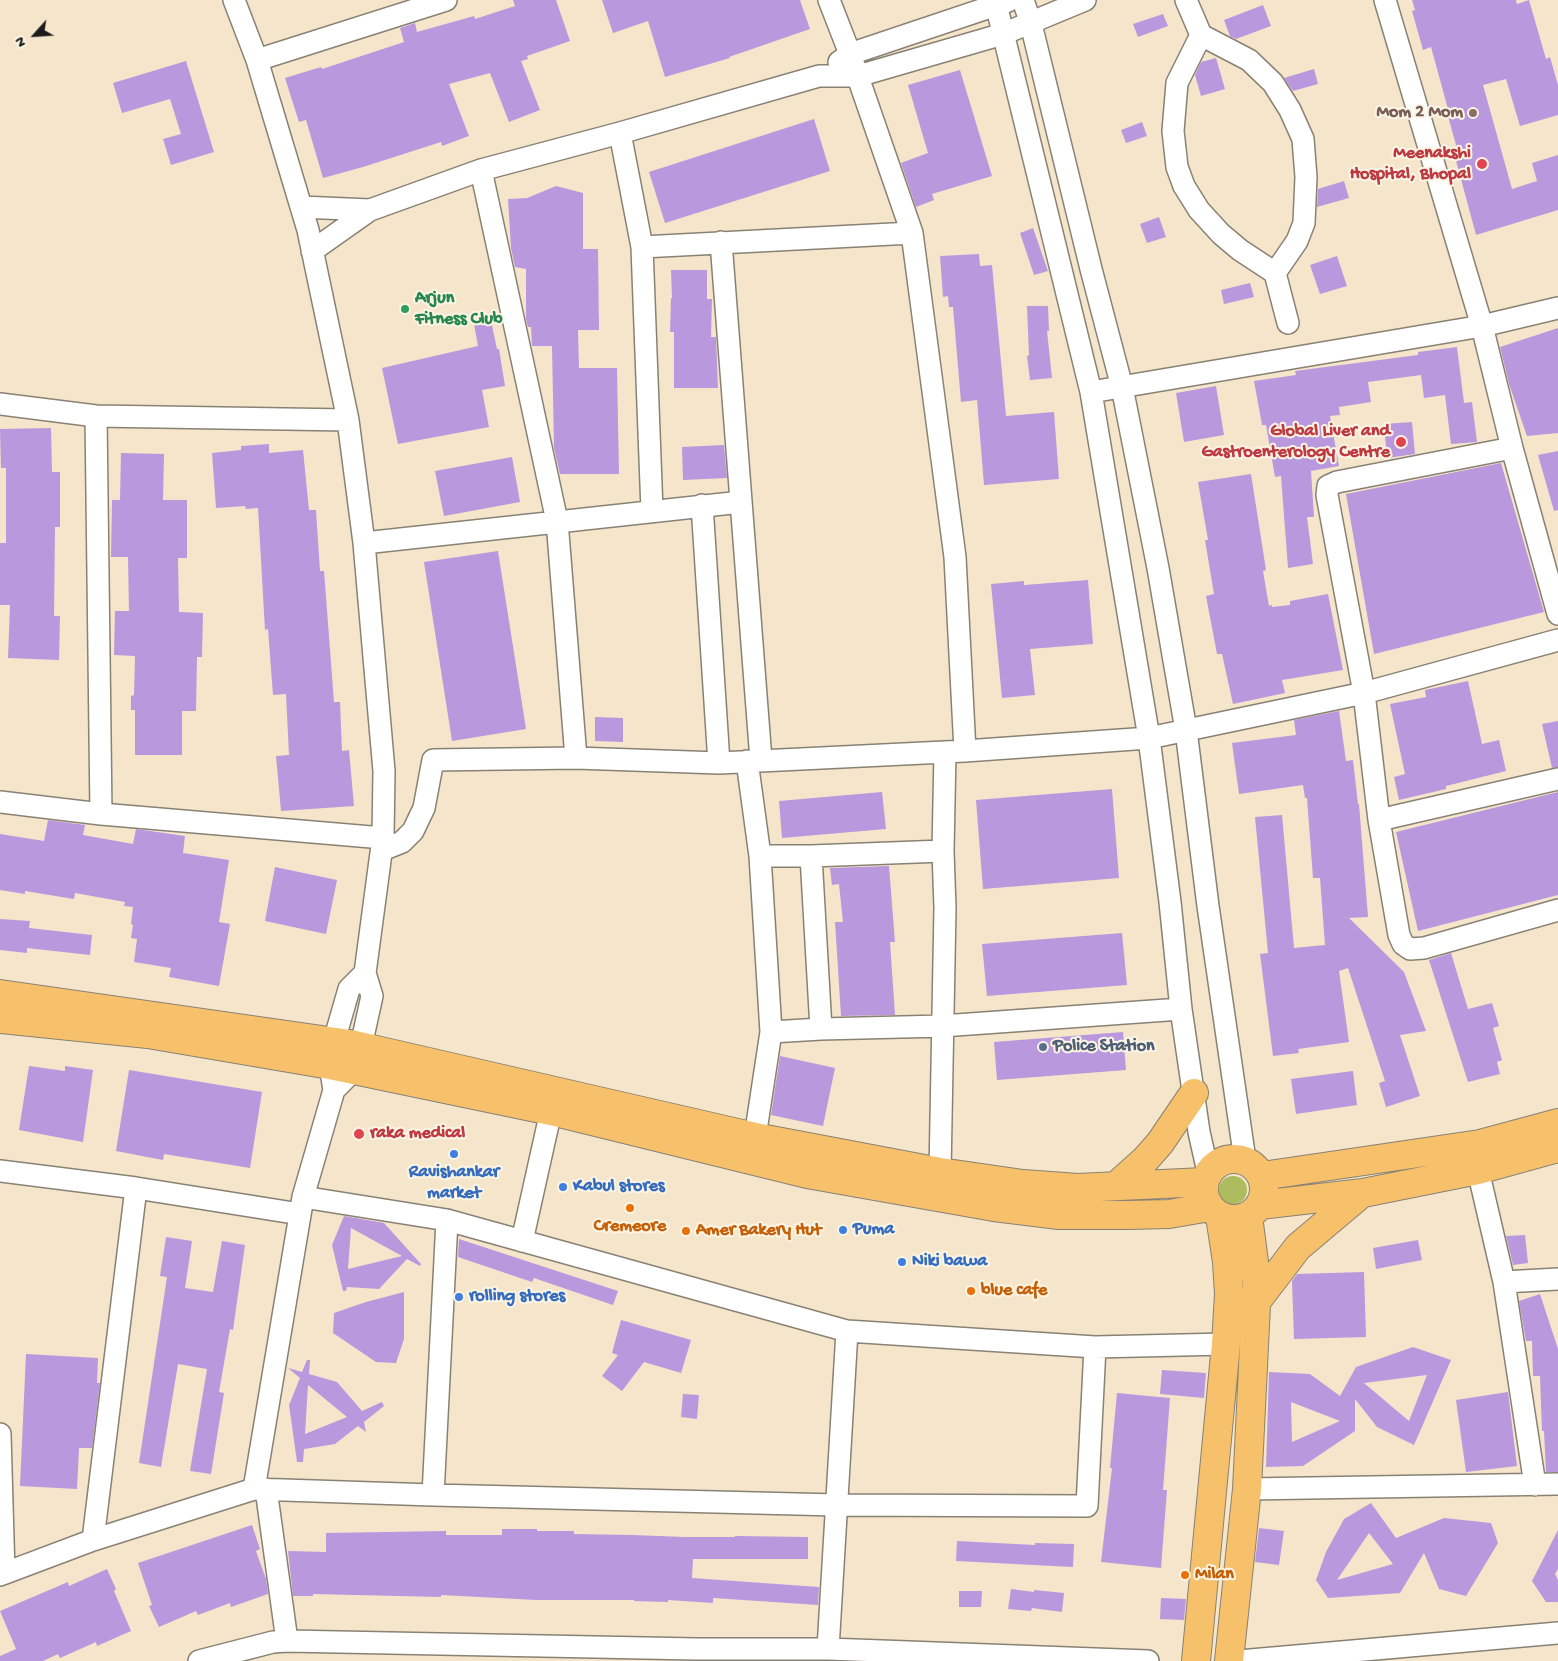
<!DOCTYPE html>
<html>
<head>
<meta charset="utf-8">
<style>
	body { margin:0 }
	#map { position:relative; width:1558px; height:1661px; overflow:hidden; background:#f5e6cb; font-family:"Gochi Hand",sans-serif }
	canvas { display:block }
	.north { position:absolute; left:10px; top:10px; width:50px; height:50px; -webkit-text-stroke:4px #fcf5e5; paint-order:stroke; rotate:244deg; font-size:14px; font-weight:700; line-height:20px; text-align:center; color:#1c1c1c }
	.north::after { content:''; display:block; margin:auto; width:18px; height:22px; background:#1c1c1c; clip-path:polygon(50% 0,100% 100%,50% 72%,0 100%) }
</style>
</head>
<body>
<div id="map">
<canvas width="1558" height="1661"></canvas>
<div class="north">N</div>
</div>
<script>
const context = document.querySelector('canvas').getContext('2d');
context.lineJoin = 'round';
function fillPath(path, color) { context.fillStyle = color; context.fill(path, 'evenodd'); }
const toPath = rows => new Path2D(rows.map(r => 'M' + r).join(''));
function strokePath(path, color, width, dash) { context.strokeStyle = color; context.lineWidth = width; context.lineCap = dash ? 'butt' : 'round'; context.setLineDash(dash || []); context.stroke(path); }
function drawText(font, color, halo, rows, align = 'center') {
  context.font = font + ' "Gochi Hand",sans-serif'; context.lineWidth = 4; context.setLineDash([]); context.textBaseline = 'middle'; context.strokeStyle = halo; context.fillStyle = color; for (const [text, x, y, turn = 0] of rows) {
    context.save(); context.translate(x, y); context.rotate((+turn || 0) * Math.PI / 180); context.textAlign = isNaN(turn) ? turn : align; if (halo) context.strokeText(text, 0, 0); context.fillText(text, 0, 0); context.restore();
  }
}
fillPath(toPath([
	'1219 1190a14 14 0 1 1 28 0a14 14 0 1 1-28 0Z'
]), '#adbc5f');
fillPath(toPath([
	[513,0,556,0,570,41,527,56,528,59,521,61,540,110,509,122,490,73,449,84,469,136,442,146,441,142,363,167,323,178,306,120,299,122,285,78,321,67,322,69,404,42,400,28,415,23,417,32,474,16,475,19,515,6],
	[602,0,800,0,810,29,729,57,730,58,665,77,648,21,613,33],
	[1412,0,1516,0,1517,4,1529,0,1546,59,1550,57,1558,85,1558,115,1520,126,1506,79,1483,85,1512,189,1537,181,1532,163,1558,155,1558,210,1476,235,1454,153,1458,152,1446,109,1448,109,1431,47,1423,50,1412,11,1415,10],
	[1263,5,1271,26,1236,39,1230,36,1224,20],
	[1163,14,1168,26,1138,37,1133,24],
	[1216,58,1225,89,1201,96,1195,75,1201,62],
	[186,61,214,152,171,165,163,139,181,134,170,99,122,113,113,83],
	[1314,69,1318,84,1293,91,1284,78],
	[960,70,992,176,932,194,934,200,916,207,901,163,928,153,908,85],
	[814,119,830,171,665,223,649,172],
	[1142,122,1147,136,1126,143,1121,130],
	[1344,181,1349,198,1317,207,1318,189],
	[556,186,583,193,583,249,598,249,599,330,578,330,579,368,617,368,619,474,560,474,554,448,552,346,532,346,531,327,528,327,526,319,526,269,515,267,511,248,508,199,527,198],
	[1159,217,1166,237,1147,243,1140,224],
	[1033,228,1048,271,1034,275,1020,233],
	[979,254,980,266,992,265,1006,416,1054,412,1059,479,984,485,977,400,961,402,953,307,949,307,948,296,943,297,940,256],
	[1337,256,1347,286,1320,294,1310,265],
	[671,270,707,270,707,299,712,299,711,337,716,337,718,388,674,388,674,332,670,332,671,298,672,298],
	[1250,283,1254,297,1224,304,1221,290],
	[1027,306,1048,306,1049,331,1047,331,1052,378,1030,380,1027,356,1029,355],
	[491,321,497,349,499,349,505,386,482,390,489,427,398,444,382,368,478,346,474,324],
	[1558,328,1558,433,1527,436,1509,384,1500,347],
	[1457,347,1464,403,1472,402,1477,442,1451,444,1445,395,1424,398,1421,375,1368,382,1371,402,1339,407,1340,415,1330,416,1339,466,1311,471,1314,517,1307,517,1313,564,1288,568,1281,476,1275,477,1266,425,1262,425,1254,381,1296,375,1295,371,1418,355,1418,352],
	[1216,386,1224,435,1184,442,1176,393],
	[1412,422,1415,454,1387,458,1384,424],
	[51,428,52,472,60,472,60,527,55,527,54,616,60,616,59,660,8,658,10,605,0,605,0,543,6,543,6,468,1,468,0,429],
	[269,444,269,453,303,450,309,510,316,510,320,571,324,571,334,702,340,702,342,751,349,750,354,806,281,811,276,756,289,755,286,694,273,695,268,629,265,630,258,508,246,509,245,506,216,508,212,453,241,450,241,446],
	[724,445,727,478,683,480,682,447],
	[1558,451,1558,510,1554,511,1538,455],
	[121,453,164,454,163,500,187,500,187,558,178,558,179,612,203,613,202,657,197,657,196,711,182,711,182,755,135,755,135,710,131,710,131,696,134,695,135,656,114,655,115,611,129,611,128,557,111,557,112,500,120,500],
	[512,457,520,502,444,516,435,471],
	[1501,463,1544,612,1374,654,1346,494],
	[1251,474,1266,570,1263,571,1269,606,1272,605,1272,607,1290,605,1290,601,1328,594,1343,670,1282,680,1285,693,1233,704,1222,654,1217,654,1206,596,1214,594,1205,540,1208,540,1198,482],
	[498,551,526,729,452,741,424,562],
	[1088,580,1093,644,1030,649,1035,695,1002,698,991,584,1024,581,1024,585],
	[1468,681,1482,744,1499,740,1506,771,1446,786,1446,789,1399,800,1394,777,1405,774,1390,704,1426,697,1425,690],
	[1339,711,1346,761,1353,760,1358,804,1359,804,1368,917,1349,918,1404,972,1426,1031,1400,1035,1420,1096,1386,1107,1379,1083,1385,1081,1348,968,1339,971,1349,1042,1298,1049,1299,1053,1273,1056,1260,954,1268,953,1255,817,1282,815,1294,948,1325,945,1320,878,1313,878,1307,798,1305,798,1303,785,1239,794,1232,743,1296,735,1294,720],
	[595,717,623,718,623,742,595,741],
	[1558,721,1558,767,1552,768,1542,724],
	[1112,789,1119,878,983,889,976,800],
	[882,792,886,829,782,838,779,801],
	[1558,792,1558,895,1418,931,1396,832],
	[48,820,85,825,83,835,133,844,136,829,185,836,183,853,229,860,219,922,230,924,219,986,169,977,171,968,134,962,137,939,131,938,133,925,131,924,133,907,124,906,125,902,75,893,74,899,25,891,25,894,0,890,0,834,44,841],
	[889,866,895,942,890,942,895,1015,841,1016,835,922,843,922,839,884,832,885,830,868],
	[275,867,337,880,326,934,265,921],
	[0,919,30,921,29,928,92,935,90,955,27,948,27,953,0,950],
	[1122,933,1127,985,987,996,982,944],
	[1451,953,1468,1009,1492,1003,1499,1026,1493,1028,1502,1060,1497,1062,1500,1074,1468,1082,1429,960],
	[1123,1032,1126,1070,997,1080,994,1042],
	[780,1056,835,1068,823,1126,771,1115],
	[29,1066,65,1071,65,1066,93,1070,83,1142,19,1130],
	[129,1070,262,1092,250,1168,164,1154,163,1160,116,1151],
	[1353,1071,1357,1105,1296,1114,1291,1079],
	[344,1216,384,1223,421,1264,420,1266,407,1259,379,1289,347,1287,346,1291,343,1291,332,1245],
	[351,1228,402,1256,348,1269],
	[1525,1235,1528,1263,1513,1265,1506,1236],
	[166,1237,192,1241,185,1288,213,1292,222,1241,245,1245,233,1330,230,1329,219,1392,224,1393,211,1474,190,1471,207,1369,178,1364,161,1467,139,1463,167,1277,160,1276],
	[459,1239,618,1291,613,1305,534,1278,532,1282,458,1257],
	[1418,1240,1422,1260,1376,1269,1373,1248],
	[1364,1272,1366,1337,1294,1339,1292,1281,1297,1274],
	[404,1292,404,1339,396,1363,376,1362,333,1333,334,1313,366,1302],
	[1540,1294,1558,1349,1558,1472,1546,1472,1544,1431,1542,1431,1540,1376,1533,1376,1532,1341,1526,1341,1519,1301],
	[621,1320,691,1340,681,1373,644,1362,622,1391,602,1376,618,1355,612,1353],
	[1413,1347,1451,1360,1414,1445,1377,1427,1355,1399,1355,1431,1303,1466,1266,1467,1269,1372,1310,1374,1340,1396,1356,1367],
	[1427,1375,1409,1421,1364,1383],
	[1291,1402,1340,1421,1292,1442],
	[26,1354,98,1358,97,1383,100,1383,92,1448,79,1448,77,1489,20,1486],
	[307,1360,310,1360,309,1374,337,1382,362,1411,382,1402,384,1406,364,1422,366,1432,358,1426,335,1444,304,1449,303,1462,297,1462,289,1405,300,1378,288,1368,302,1372],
	[308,1385,347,1417,305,1434],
	[1162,1370,1206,1373,1204,1398,1160,1394],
	[1508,1392,1517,1466,1466,1472,1456,1400],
	[1117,1393,1170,1398,1163,1490,1167,1490,1161,1568,1101,1562,1112,1468,1110,1468],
	[683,1394,699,1395,697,1419,681,1417],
	[1371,1503,1396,1538,1444,1518,1491,1523,1498,1543,1466,1596,1439,1589,1424,1553,1400,1593,1328,1598,1316,1580,1326,1552,1344,1519],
	[1369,1533,1393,1564,1337,1580],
	[252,1525,260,1549,256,1551,266,1579,268,1594,231,1607,230,1603,198,1615,196,1611,159,1627,149,1606,152,1605,138,1563],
	[1259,1528,1284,1531,1279,1565,1255,1562],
	[502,1529,537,1529,537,1531,574,1531,574,1534,632,1535,685,1537,735,1537,735,1536,808,1537,808,1559,693,1559,692,1578,819,1587,818,1605,713,1598,713,1603,668,1600,668,1602,634,1601,634,1600,536,1600,441,1595,441,1597,313,1594,313,1596,293,1596,288,1551,326,1552,326,1533,446,1531,446,1535,502,1535],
	[1558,1530,1558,1569,1555,1574,1558,1580,1558,1602,1546,1602,1532,1581],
	[957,1541,1035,1545,1035,1543,1074,1544,1073,1567,956,1561],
	[107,1569,116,1589,114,1591,131,1631,97,1646,96,1642,60,1658,58,1654,43,1661,0,1661,0,1656,16,1649,0,1611,68,1582,69,1586],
	[1011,1589,1034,1592,1034,1590,1064,1593,1062,1612,1032,1608,1031,1611,1008,1609],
	[959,1591,982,1591,981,1607,959,1607],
	[1161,1598,1186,1599,1184,1620,1160,1619]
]), '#b998de');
const minor = toPath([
	[234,0,257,60,308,230,348,420,364,543,384,771,383,838,365,973,372,996,361,1046,354,1070,334,1090],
	[829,0,850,54,912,233,955,557,965,751],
	[995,0,1091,392,1149,738,1170,902,1181,1009,1199,1132,1208,1172],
	[1023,0,1031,24,1091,269,1122,387,1158,568,1186,730,1208,906,1245,1160],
	[1186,0,1201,35,1177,83,1173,131,1177,167,1184,186,1199,210,1221,234,1240,250,1275,273,1288,323],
	[1385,0,1482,326,1512,448,1558,614],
	[1201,35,1249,60,1273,83,1290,110,1303,139,1306,177,1304,223,1297,241,1275,273],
	[257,60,446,0],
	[839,62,850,54,1008,1],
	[620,133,642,247,652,511],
	[481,170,557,521,576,758],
	[301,207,370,210],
	[721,242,761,760],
	[642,247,912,233],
	[312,251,370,210,481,170,620,133,819,76,858,76,1003,34,1085,0],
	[1091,392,1482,326,1558,308],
	[0,404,96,416,348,420],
	[96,416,101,814],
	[1512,448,1337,482,1328,486,1327,495,1364,693,1379,820,1399,935,1403,944,1410,949,1424,948,1558,910],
	[702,505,719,763],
	[364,543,741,502],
	[747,761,760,856,771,1032,755,1137],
	[0,802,101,814,383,838],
	[1379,820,1558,779],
	[382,850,402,842,413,831,424,808,433,760,576,758,719,763,965,751,1149,738,1364,693,1558,640],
	[760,856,811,856,943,851],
	[811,856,821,1029],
	[771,1032,821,1029,942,1026,1181,1009],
	[1478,1170,1504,1282,1535,1485],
	[0,1171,136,1188,300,1214],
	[940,1172,945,908,943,851,945,752],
	[303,1197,447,1220,847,1331,1095,1347,1226,1344],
	[522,1241,551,1111],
	[1504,1282,1558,1279],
	[0,1434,4,1573],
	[254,1489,303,1197,334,1090,330,1065,334,1041,349,989,365,973],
	[266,1489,287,1641],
	[1247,1489,1558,1484],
	[433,1495,447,1220],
	[93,1540,136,1188],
	[0,1575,93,1540,254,1489,433,1495,837,1505,1087,1506,1095,1347],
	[828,1649,847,1331],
	[199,1661,273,1642,287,1641,696,1649,828,1649,1148,1661],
	[1239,1661,1558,1633]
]);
const major = toPath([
	[0,994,350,1044,755,1137,940,1172,1023,1184,1078,1188,1204,1182],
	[0,1019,148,1034,330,1065,551,1111,807,1174,994,1207,1059,1215,1128,1215,1169,1214,1210,1207],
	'1204 1189a30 30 0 1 1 60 0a30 30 0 1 1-60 0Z',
	[1262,1176,1480,1144,1558,1123],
	[1116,1186,1145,1160,1160,1143,1194,1093],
	[1260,1205,1363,1193,1478,1170,1558,1148],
	[1256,1302,1298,1247,1361,1194],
	[1196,1661,1226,1344,1229,1294,1227,1262,1220,1216],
	[1229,1661,1247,1489,1257,1285,1248,1216]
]);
strokePath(minor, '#888174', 24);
strokePath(major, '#888174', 30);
strokePath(minor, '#fff', 21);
strokePath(major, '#f7c06b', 28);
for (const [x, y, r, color] of [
	[1473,113,5,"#8d6e63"],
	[1482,164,6,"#e0444e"],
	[405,309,5,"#2e9e5b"],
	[1401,442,6,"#e0444e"],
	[1043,1047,5,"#5c6f8a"],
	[359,1134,6,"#e0444e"],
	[454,1154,5,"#3f7fe0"],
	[563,1187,5,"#3f7fe0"],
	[630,1208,5,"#e8710a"],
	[843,1230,5,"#3f7fe0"],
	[686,1231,5,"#e8710a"],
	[902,1262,5,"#3f7fe0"],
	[971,1291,5,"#e8710a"],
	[459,1297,5,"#3f7fe0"],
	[1185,1575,5,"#e8710a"]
]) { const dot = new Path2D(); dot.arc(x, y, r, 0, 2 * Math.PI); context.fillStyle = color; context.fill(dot); strokePath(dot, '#fcf5e5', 2); }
drawText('bold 18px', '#785e54', '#fcf5e5', [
	["Mom 2 Mom",1463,113]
], 'right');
drawText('bold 18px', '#be3a42', '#fcf5e5', [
	["Meenakshi",1471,154],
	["Hospital, Bhopal",1471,175],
	["Global Liver and",1390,432],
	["Gastroenterology Centre",1390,453],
	["raka medical",370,1134,"left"]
], 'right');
drawText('bold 18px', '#27864d', '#fcf5e5', [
	["Arjun",415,299],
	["Fitness Club",415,320]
], 'left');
drawText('bold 18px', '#4e5e75', '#fcf5e5', [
	["Police Station",1053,1047]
], 'left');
drawText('bold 18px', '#366cbe', '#fcf5e5', [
	["Ravishankar",454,1173,"center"],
	["market",454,1194,"center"],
	["Kabul stores",573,1187],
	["Puma",853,1230],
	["Niki bawa",912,1262],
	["rolling stores",469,1297]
], 'left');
drawText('bold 18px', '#c56008', '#fcf5e5', [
	["Cremeore",630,1227,"center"],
	["Amer Bakery Hut",696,1231],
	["blue cafe",981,1291],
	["Milan",1195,1575]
], 'left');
</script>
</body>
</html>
